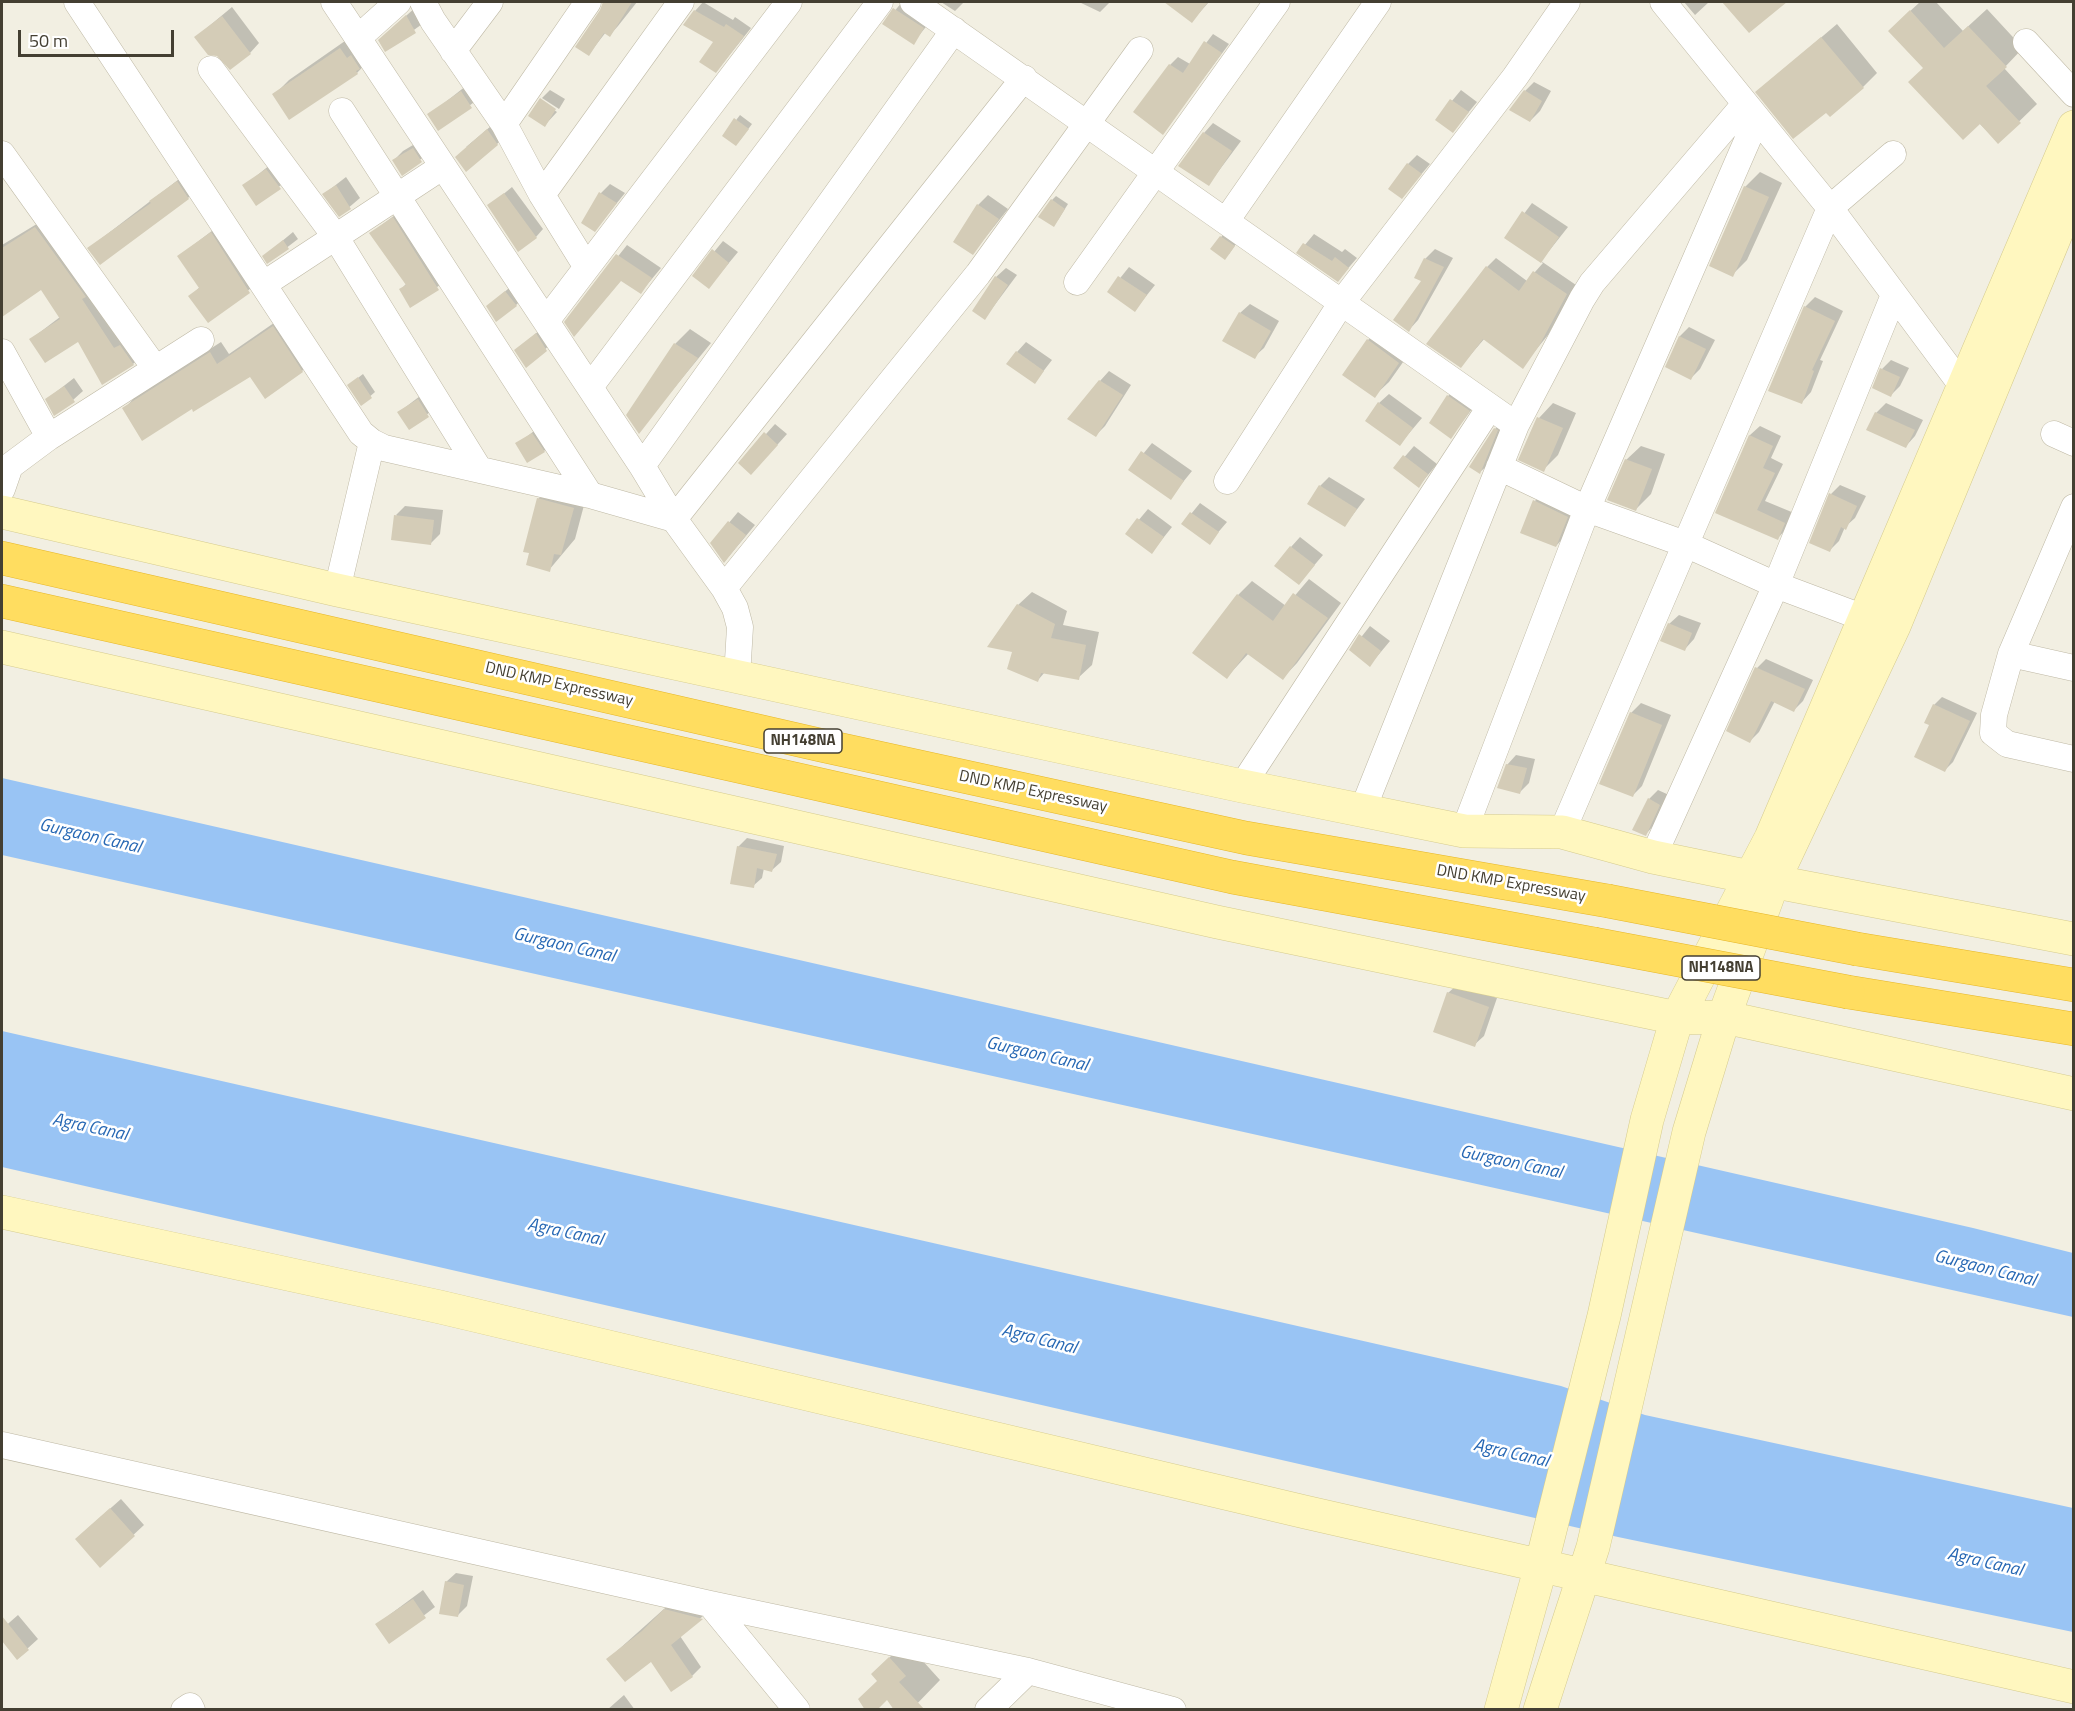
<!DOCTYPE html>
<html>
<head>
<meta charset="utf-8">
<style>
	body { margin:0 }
	#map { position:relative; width:2075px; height:1711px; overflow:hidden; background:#f2efe2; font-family:"Titillium Web",sans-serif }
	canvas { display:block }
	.frame { position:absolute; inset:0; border:3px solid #443f32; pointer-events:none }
	.scale { position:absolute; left:18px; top:30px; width:156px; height:27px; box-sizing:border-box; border:3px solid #443f32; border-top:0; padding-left:8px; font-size:18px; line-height:21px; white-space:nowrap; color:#443f32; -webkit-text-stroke:4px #fff; paint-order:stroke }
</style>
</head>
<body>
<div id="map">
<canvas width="2075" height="1711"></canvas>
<div class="frame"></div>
<div class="scale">50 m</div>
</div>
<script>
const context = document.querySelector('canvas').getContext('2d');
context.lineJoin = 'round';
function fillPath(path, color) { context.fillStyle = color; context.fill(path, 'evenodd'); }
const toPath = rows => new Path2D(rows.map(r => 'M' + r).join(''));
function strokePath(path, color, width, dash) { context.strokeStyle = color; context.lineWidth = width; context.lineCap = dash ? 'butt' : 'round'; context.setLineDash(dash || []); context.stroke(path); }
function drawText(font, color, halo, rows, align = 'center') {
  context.font = font + ' "Titillium Web",sans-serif'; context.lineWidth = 5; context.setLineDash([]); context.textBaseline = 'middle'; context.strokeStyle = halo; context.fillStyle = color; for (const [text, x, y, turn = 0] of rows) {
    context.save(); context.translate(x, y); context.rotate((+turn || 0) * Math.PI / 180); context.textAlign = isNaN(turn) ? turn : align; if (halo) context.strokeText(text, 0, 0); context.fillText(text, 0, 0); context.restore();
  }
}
fillPath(toPath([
	[2,778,1973,1228,2073,1253,2073,1317,2,855],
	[2,1031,1561,1386,1645,1415,2073,1508,2073,1632,1618,1537,2,1167]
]), '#99c4f4');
fillPath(toPath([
	[604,2,637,2,618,26,610,35,606,32,589,54],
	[703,2,733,20,735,17,751,28,716,72,715,42,695,11],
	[902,2,933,18,913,43,884,24],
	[941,2,964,2,955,11],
	[1079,2,1110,2,1100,12],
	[1166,2,1209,2,1192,21],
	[1684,2,1709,2,1695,15],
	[1724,2,1784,2,1750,31],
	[1920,2,1936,2,1963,31,1987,9,2023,48,2004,68,2037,104,1998,142,1924,68,1908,13],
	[232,7,259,43,250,53,196,37],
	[416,7,425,22,386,50,389,31],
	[1837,24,1877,73,1863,87,1827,111,1757,92],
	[355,34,371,58,357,73,274,95,289,80],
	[1213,34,1229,44,1163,133,1170,65,1178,57,1190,64],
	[471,82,481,97,438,129,429,115],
	[1534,82,1551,91,1540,111,1530,121,1525,91],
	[550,90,565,99,559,109,542,98],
	[1461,90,1477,102,1453,131,1437,119],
	[541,101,557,112,545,125],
	[740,115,752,124,740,140,724,136],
	[497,121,507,134,497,144,466,147],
	[1213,123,1241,141,1209,184,1204,133],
	[423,139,431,151,402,174,394,160,403,151],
	[1417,155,1430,164,1402,197,1408,164],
	[276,160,290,178,257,204,244,186],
	[1760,172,1782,183,1747,260,1732,275,1745,187],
	[187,173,197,188,188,198,89,248],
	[346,177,360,198,340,215,324,194],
	[610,184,625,193,595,230,601,193],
	[512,187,543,229,536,237,489,206],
	[988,195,1008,209,973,253,955,241,978,205],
	[1056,196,1068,204,1058,220,1052,200],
	[1532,203,1568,227,1541,261,1576,285,1548,335,1522,367,1485,338,1461,366,1487,267,1496,258,1527,281,1543,263,1506,238],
	[403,209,448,279,411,306,401,289,406,284,371,233],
	[45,219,143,354,133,364,103,383,78,340,31,339,60,317,41,288,2,315,2,245],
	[221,224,259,282,208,321,190,296,200,287,179,256],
	[293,232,298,239,268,262,264,256],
	[1225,232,1238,241,1229,254,1212,249],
	[1314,234,1342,252,1345,249,1357,258,1338,280,1299,252],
	[723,241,738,252,709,287,694,276],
	[627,245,661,268,641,292,622,279,575,335,566,322],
	[1435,249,1453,258,1418,320,1409,330,1423,281,1425,259],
	[1129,267,1155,285,1135,310,1109,292],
	[1006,268,1017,275,985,318,996,277],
	[515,283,526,296,516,305,488,306],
	[1815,297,1843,311,1820,360,1823,361,1811,392,1802,402,1805,307],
	[1250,304,1279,321,1264,348,1254,357,1240,313],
	[284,316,313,360,302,371,251,375,192,407,124,409,135,397,221,342,229,354],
	[546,325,556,340,526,365,516,350],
	[1383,325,1413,348,1389,382,1374,396,1344,375,1368,340],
	[1689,327,1715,340,1700,369,1691,378,1667,366,1680,336],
	[690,329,711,343,639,431,675,344],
	[1026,342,1052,360,1035,382,1017,352],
	[1891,360,1909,368,1900,386,1891,395,1882,369],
	[1109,371,1131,385,1105,426,1096,435,1100,381],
	[363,374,375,392,361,404,354,381],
	[74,378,83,391,73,400,47,399],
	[1458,387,1478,401,1451,437,1448,396],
	[428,390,438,406,409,428,399,412],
	[1389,394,1422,418,1400,444,1379,403],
	[1553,403,1576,413,1558,455,1543,470,1520,459,1539,418],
	[1886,403,1923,420,1915,436,1906,446,1876,413],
	[1503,422,1488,465,1480,472,1495,429],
	[775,424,787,434,760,464,740,463],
	[542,425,553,442,544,451,517,444],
	[1760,426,1781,436,1771,458,1783,464,1765,501,1794,513,1787,528,1778,538,1717,513,1750,435],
	[1152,443,1192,471,1170,498,1130,470],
	[1414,446,1437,464,1419,486,1395,468],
	[1641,446,1665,454,1651,494,1636,509,1626,460],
	[1329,477,1365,499,1345,525,1320,486],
	[553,485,587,494,575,539,549,570,538,499],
	[1840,485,1866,496,1855,518,1845,527,1839,541,1829,551,1831,494],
	[1544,491,1577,507,1565,536,1556,546,1535,501],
	[1200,503,1227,522,1209,543,1183,524],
	[405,506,443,510,440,534,430,544,396,515],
	[1148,509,1172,527,1152,552,1127,534],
	[738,512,755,525,725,561,712,543],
	[1300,537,1323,555,1299,583,1291,547],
	[1309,579,1341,603,1297,663,1283,678,1249,653,1227,677,1238,595,1252,581,1286,606],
	[1032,592,1067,611,1063,625,1099,632,1092,665,1078,678,1045,672,1038,680,1018,605],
	[1679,615,1701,623,1694,639,1685,649,1669,624],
	[1370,626,1390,641,1370,665,1351,650],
	[1766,659,1813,680,1803,701,1794,710,1775,701,1759,732,1750,741,1757,668],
	[1942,697,1977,713,1953,762,1945,770,1931,725,1934,705],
	[1641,703,1671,715,1642,786,1632,796,1631,713],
	[1516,755,1535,759,1529,783,1520,792,1507,765],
	[1658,790,1669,795,1655,824,1646,834,1649,799],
	[747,838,784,846,781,862,772,870,764,868,762,878,753,886,738,847],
	[1458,984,1497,998,1484,1036,1474,1045,1448,993],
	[121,1499,144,1525,100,1566,86,1530],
	[456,1573,473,1576,467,1606,458,1615,446,1582],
	[423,1590,435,1607,389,1642,377,1624],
	[674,1600,711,1609,680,1636,701,1667,692,1676,651,1659,608,1659],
	[18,1615,38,1639,17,1658,2,1639,2,1629],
	[895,1652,921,1659,940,1680,911,1710,873,1674],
	[624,1695,635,1710,607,1710]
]), '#0003');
fillPath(toPath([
	[603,2,632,2,610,37,604,33,589,56,575,47,600,10],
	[1164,2,1208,2,1192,23],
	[1722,2,1787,2,1749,33],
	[893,8,924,28,914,45,882,24],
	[694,10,724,27,726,24,744,36,716,73,699,62,713,42,683,25],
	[1910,10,1944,48,1968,26,2007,67,1986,86,2021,123,1998,144,1980,124,1963,140,1908,82,1923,68,1888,31],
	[406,15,416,33,385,52,378,40],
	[222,16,251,54,230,70,217,56,208,55,194,37],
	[1821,37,1864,88,1830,117,1826,113,1793,139,1755,92],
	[1204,41,1222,53,1163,135,1133,112,1169,64,1183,73],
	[340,48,347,58,351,55,360,69,356,71,358,74,289,120,272,94],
	[1524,90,1542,101,1530,122,1509,110],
	[461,91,472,108,438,131,427,114],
	[540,98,556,109,545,127,528,116],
	[1450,99,1469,112,1453,133,1435,120],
	[734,118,749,129,736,146,722,136],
	[487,129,498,145,466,172,455,157],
	[1203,132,1232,151,1209,186,1178,166],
	[413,148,422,162,402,176,392,160],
	[1407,163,1422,174,1402,199,1388,189],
	[266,169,281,189,256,206,242,185],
	[177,181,189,199,100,265,87,248,151,203,149,201],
	[336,185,351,209,339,217,322,194],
	[1744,186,1769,197,1733,277,1709,266],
	[599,192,617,203,595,232,581,223],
	[504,193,537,238,518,252,487,205],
	[1051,199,1065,209,1054,227,1038,217],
	[977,204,999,219,973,255,953,242],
	[1522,211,1559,237,1541,263,1504,238],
	[393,217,439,290,410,308,399,289,406,285,369,233],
	[35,227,86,297,82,299,114,348,120,345,134,365,102,385,78,342,45,363,29,339,60,319,41,290,2,317,2,248],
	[211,232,250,293,208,323,188,296,199,288,177,256],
	[1220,236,1235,246,1225,260,1210,249],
	[283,240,289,249,267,264,262,256],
	[1303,243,1332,261,1335,257,1349,268,1338,282,1296,253],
	[712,249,729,263,709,289,692,276],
	[616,254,652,278,641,294,621,281,574,337,564,322],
	[1424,258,1444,267,1409,332,1393,320,1421,281,1414,278],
	[1486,266,1519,291,1533,271,1567,294,1539,346,1523,369,1483,339,1461,368,1426,344],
	[995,276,1008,285,985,320,972,311],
	[1118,276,1147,295,1135,312,1107,292],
	[505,291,517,306,496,322,486,306],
	[1804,306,1835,321,1812,370,1814,371,1802,404,1768,391],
	[1239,312,1271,331,1255,359,1222,341],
	[273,326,303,372,265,399,250,377,193,412,192,409,142,441,122,408,210,352,217,364],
	[536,333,547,351,526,368,514,350],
	[1679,336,1706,349,1691,380,1665,367],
	[1367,339,1399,363,1375,398,1342,375],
	[674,343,698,358,639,434,626,415],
	[1016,351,1044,371,1035,384,1006,364],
	[1880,368,1900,377,1891,397,1872,388],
	[358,377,372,398,361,406,347,385],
	[1099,380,1123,395,1096,437,1067,419],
	[64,386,75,402,54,416,45,399],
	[1447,395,1470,411,1451,439,1429,423],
	[418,399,429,417,409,430,397,412],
	[1378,402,1413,428,1400,446,1365,421],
	[1875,412,1915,430,1906,448,1866,430],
	[1537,417,1563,428,1544,472,1518,460],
	[1494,428,1498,430,1480,474,1469,467],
	[764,432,778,445,751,475,738,463],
	[532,433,545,452,527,463,515,443],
	[1749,435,1773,446,1763,468,1775,473,1757,510,1785,523,1778,540,1715,513],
	[1141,451,1184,481,1171,500,1128,470],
	[1403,455,1428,474,1419,488,1393,468],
	[1625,459,1652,469,1636,511,1607,500],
	[1319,485,1357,509,1345,527,1307,504],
	[1829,493,1857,506,1846,530,1841,527,1830,552,1809,543],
	[537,498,574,508,561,555,554,554,550,572,526,565,529,553,523,552],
	[1533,500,1568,517,1556,547,1520,533],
	[1190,512,1219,532,1210,545,1181,524],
	[394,515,434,520,431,545,391,540],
	[1137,518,1164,537,1152,554,1125,534],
	[728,521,746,535,724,563,710,543],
	[1290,546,1315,565,1299,585,1274,566],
	[1293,593,1328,618,1283,680,1246,653,1227,679,1192,653,1237,594,1273,621],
	[1017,604,1055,624,1051,638,1086,645,1079,680,1041,673,1038,682,1007,669,1012,652,987,647],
	[1668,623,1692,633,1685,651,1660,641],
	[1359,634,1381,651,1370,667,1349,650],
	[1755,667,1805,689,1794,712,1771,701,1750,743,1726,731],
	[1933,704,1970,721,1945,772,1914,757,1929,725,1924,723],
	[1630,712,1662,725,1633,797,1599,784],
	[1506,764,1527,768,1520,794,1497,788],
	[1648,798,1660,805,1646,836,1632,830],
	[737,846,777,854,772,872,757,868,754,888,730,884],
	[1447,992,1489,1007,1475,1047,1433,1032],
	[110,1508,135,1536,100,1568,75,1539],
	[445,1581,464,1585,458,1617,439,1614],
	[413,1599,426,1618,389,1644,375,1624],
	[664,1609,703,1619,671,1645,693,1677,671,1692,651,1662,625,1682,606,1659,642,1631],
	[2,1616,29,1650,17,1660,2,1641],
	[889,1657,906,1676,899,1682,925,1710,894,1710,887,1700,877,1710,865,1710,858,1699,877,1681,871,1674]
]), '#d4ccb7');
const street = toPath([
	[77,2,361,433,372,442,384,448,590,495,674,519,1024,78],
	[334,2,642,466,674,519,724,588,735,608,740,627,737,677],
	[423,2,433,21,504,124,542,195,586,266],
	[913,2,1516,425],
	[1663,2,1830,208,1963,387],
	[359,37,398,2],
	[2026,42,2074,94],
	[453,51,490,2],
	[211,69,335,236,479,469],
	[342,111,590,495],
	[504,124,588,2],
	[2,154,155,368],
	[542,195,681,2],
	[1226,221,1378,2],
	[1077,282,1277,2],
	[264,284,442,167],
	[546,321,789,2],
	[2,352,49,437],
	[590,387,880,2],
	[2054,434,2074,443],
	[642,466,954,30],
	[1499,467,1587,509,1685,544,1776,585,1864,618],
	[1227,481,1342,302,1515,77,1567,2],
	[2,489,10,466,49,437,201,340],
	[2074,507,2011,654,1994,715,1993,733,2007,744,2074,759],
	[724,588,978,274,1140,50],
	[337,590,372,442],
	[2011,654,2074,668],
	[1242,786,1490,407],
	[1363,809,1516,425,1582,299,1592,283,1745,104],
	[1464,831,1587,509,1757,118],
	[1562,832,1830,208,1893,154],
	[1653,857,1776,585,1894,295],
	[2,1445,710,1604,1028,1671,1173,1710],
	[710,1604,797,1710],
	[184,1710,190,1706,192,1710],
	[988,1710,1028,1671]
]);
const secondary = toPath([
	[2,512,337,590,1242,786,1464,831,1562,832,1653,857,1750,877,2074,939],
	[2,647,1217,922,1677,1018,1724,1017,2074,1094],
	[2,1212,440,1307,1305,1512,2074,1687],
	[1501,1710,1541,1566,1604,1316,1647,1120,1677,1018,1771,838,2074,127],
	[1540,1710,1593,1547,1689,1132,1724,1017,1773,882,1894,626,2074,190]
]);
const highway = toPath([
	[2,558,820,745,1246,838,1608,901],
	[2,601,1232,877,1594,944],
	[1857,949,2074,985],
	[1848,992,2074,1029]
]);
strokePath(street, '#beb8a4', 27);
strokePath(secondary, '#d5cb8f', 34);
strokePath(highway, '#e5b629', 34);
strokePath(street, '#fff', 26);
strokePath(secondary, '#fff7bf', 33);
strokePath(highway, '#ffdd60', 33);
const highwayBridge = toPath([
	[1608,901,1857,949],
	[1594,944,1848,992]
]);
strokePath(highwayBridge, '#e5b629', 34, []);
strokePath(highwayBridge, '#ffdd60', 33);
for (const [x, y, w] of [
	[803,741,78],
	[1721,968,78]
]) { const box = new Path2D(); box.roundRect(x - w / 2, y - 12, w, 24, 4.5); context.fillStyle = '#fff'; context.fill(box); strokePath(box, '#443f32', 1.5); }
drawText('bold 15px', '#443f32', null, [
	["NH148NA",803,741],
	["NH148NA",1721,968]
]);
drawText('16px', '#443f32', '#fff', [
	["DND KMP Expressway",559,685,13],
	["DND KMP Expressway",1033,792,12],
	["DND KMP Expressway",1511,884,10]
]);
drawText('italic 18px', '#2768b4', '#fff', [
	["Gurgaon Canal",90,837,13],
	["Gurgaon Canal",564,946,13],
	["Gurgaon Canal",1037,1055,13],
	["Agra Canal",90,1128,12],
	["Gurgaon Canal",1511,1163,12],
	["Agra Canal",565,1233,12],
	["Gurgaon Canal",1985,1269,14],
	["Agra Canal",1039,1340,14],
	["Agra Canal",1511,1454,13],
	["Agra Canal",1985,1563,13]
]);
</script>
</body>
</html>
